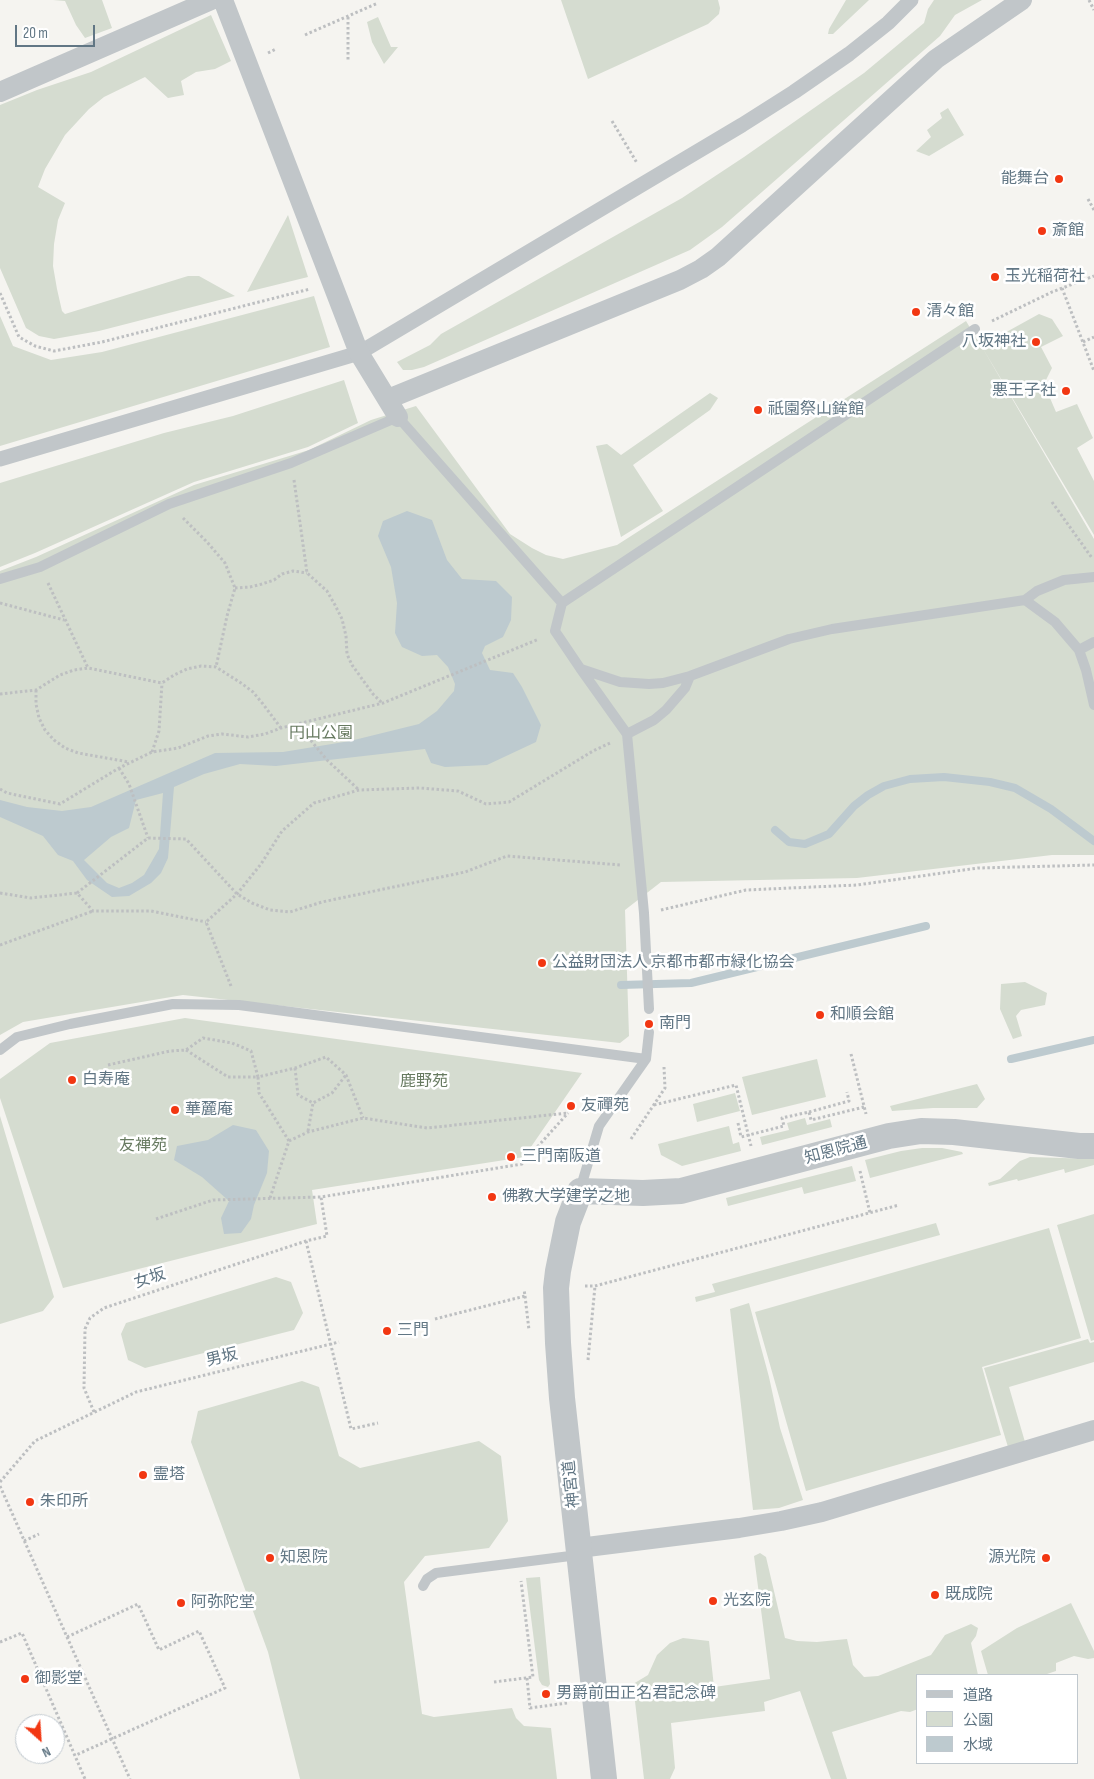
<!DOCTYPE html>
<html>
<head>
<meta charset="utf-8">
<style>
	body { margin:0 }
	#map { position:relative; width:1094px; height:1779px; overflow:hidden; background:#f5f4f0; font-family:"Sofia Sans Condensed","Noto Sans JP",sans-serif }
	canvas { display:block }
	.legend { position:absolute; left:916px; top:1674px; width:162px; height:90px; box-sizing:border-box; background:#fff; border:1px solid #c0c8ce; margin:0; padding:6px 9px; list-style:none; font-size:15px; color:#617684 }
	.legend li { display:flex; align-items:center; gap:10px; height:25px }
	.legend b { width:25px; border:1px solid #c0c8ce }
	.north { position:absolute; left:15px; top:1714px; width:50px; height:50px; box-sizing:border-box; background:#fff; border:1px solid #c0c8ce; border-radius:50%; rotate:154deg; font-size:14px; font-weight:700; line-height:20px; text-align:center; color:#617684 }
	.north::after { content:''; display:block; margin:auto; width:18px; height:22px; background:#f23712; clip-path:polygon(50% 0,100% 100%,50% 72%,0 100%) }
	.scale { position:absolute; left:15px; top:25px; width:80px; height:22px; box-sizing:border-box; border:2px solid #617684; border-top:0; padding-left:6px; font-size:15px; line-height:18px; white-space:nowrap; color:#617684; -webkit-text-stroke:4px #fff; paint-order:stroke }
</style>
</head>
<body>
<div id="map">
<canvas width="1094" height="1779"></canvas>
<ul class="legend">
<li><b style="height:6px;background:#c1c6c9"></b>道路</li>
<li><b style="height:14px;background:#d5dcd0"></b>公園</li>
<li><b style="height:14px;background:#bdcacf"></b>水域</li>
</ul>
<div class="north">N</div>
<div class="scale">20 m</div>
</div>
<script>
const context = document.querySelector('canvas').getContext('2d');
context.lineJoin = 'round';
function fillPath(path, color) { context.fillStyle = color; context.fill(path, 'evenodd'); }
const toPath = rows => new Path2D(rows.map(r => 'M' + r).join(''));
function strokePath(path, color, width, dash) { context.strokeStyle = color; context.lineWidth = width; context.lineCap = dash ? 'butt' : 'round'; context.setLineDash(dash || []); context.stroke(path); }
function drawText(font, color, halo, rows, align = 'center') {
  context.font = font + ' "Sofia Sans Condensed","Noto Sans JP",sans-serif'; context.lineWidth = 5; context.setLineDash([]); context.textBaseline = 'middle'; context.strokeStyle = halo; context.fillStyle = color; for (const [text, x, y, turn = 0] of rows) {
    context.save(); context.translate(x, y); context.rotate((+turn || 0) * Math.PI / 180); context.textAlign = isNaN(turn) ? turn : align; if (halo) context.strokeText(text, 0, 0); context.fillText(text, 0, 0); context.restore();
  }
}
fillPath(toPath([
	[53,0,102,0,112,28,85,38,76,25,65,1],
	[561,0,718,0,720,8,719,14,708,24,588,79],
	[846,0,869,0,833,34,828,34,829,29],
	[934,0,982,0,955,15,940,36,722,227,690,250,424,367,412,370,403,370,397,362,430,345,441,334,682,198,744,157,864,73,924,23,928,9],
	[211,15,231,61,215,69,196,72,181,81,184,95,168,98,145,77,104,97,89,109,65,135,45,169,38,187,65,203,58,220,54,244,53,266,57,289,62,311,65,314,188,276,199,276,235,296,99,331,54,339,39,336,26,328,0,268,0,105,37,90,91,72],
	[378,17,391,47,398,47,384,64,372,42,367,22],
	[948,108,964,135,929,156,916,151,931,137,927,130,942,118,940,113],
	[288,215,308,277,247,292],
	[314,296,330,347,0,446,0,316,13,346,51,360,102,352],
	[1039,314,1052,319,1063,336,1041,347,1052,368,1044,384,1056,412,1077,404,1093,438,1077,448,1094,481,1094,535,982,347,1094,539,1094,855,1052,855,857,878,661,882,625,910,629,1036,620,1043,183,995,23,1022,0,1035,0,571,36,557,194,485,309,450,371,420,416,406,510,534,532,548,546,555,563,559,617,545,966,321,981,346],
	[344,380,358,423,308,447,194,482,35,553,0,567,0,483,164,433,233,416],
	[710,393,718,398,710,410,633,465,663,511,621,537,596,446,607,444,621,455],
	[1025,982,1047,993,1045,1005,1021,1010,1016,1016,1022,1036,1013,1039,1000,1009,1001,984],
	[185,1018,582,1073,524,1157,312,1190,317,1224,63,1288,0,1098,0,1079,50,1043],
	[817,1059,826,1097,752,1115,742,1077],
	[977,1084,985,1099,977,1108,933,1108,892,1111,890,1106],
	[735,1093,740,1111,697,1122,693,1104],
	[0,1116,54,1297,43,1311,0,1324],
	[805,1118,807,1125,830,1119,832,1127,762,1145,760,1137,789,1130,787,1123],
	[729,1126,733,1144,739,1142,741,1151,682,1166,661,1155,658,1144],
	[922,1148,942,1148,962,1152,963,1154,870,1178,865,1160,901,1151],
	[1030,1157,1094,1159,1094,1165,1065,1173,1064,1169,1018,1181,1017,1179,989,1186,988,1183,1000,1179,1020,1161],
	[852,1166,856,1181,804,1194,802,1187,728,1206,726,1198],
	[1094,1214,1094,1340,1091,1341,1057,1225],
	[936,1223,940,1235,696,1302,695,1297,715,1292,712,1284],
	[1049,1228,1081,1338,982,1367,1001,1435,806,1491,755,1312],
	[276,1277,291,1282,303,1313,294,1330,145,1368,128,1360,121,1334,126,1323],
	[749,1303,769,1377,780,1428,803,1500,779,1508,753,1510,730,1309],
	[1088,1339,1090,1343,1094,1342,1094,1362,1009,1387,1025,1442,1008,1447,984,1368],
	[302,1381,319,1387,339,1456,360,1468,479,1441,501,1456,508,1521,489,1548,425,1556,404,1582,422,1714,434,1717,512,1708,516,1718,524,1726,551,1728,557,1779,300,1779,268,1652,191,1442,198,1411],
	[760,1553,766,1557,785,1638,797,1641,817,1642,847,1639,853,1665,864,1677,878,1676,931,1655,945,1635,971,1624,978,1628,976,1636,971,1643,978,1675,918,1675,918,1709,910,1712,901,1711,832,1732,847,1779,831,1779,800,1691,764,1702,765,1711,671,1723,675,1768,670,1779,644,1779,633,1684,648,1675,657,1655,670,1643,683,1638,709,1641,714,1687,770,1679,754,1556],
	[540,1577,550,1684,548,1687,542,1685,539,1680,526,1578],
	[1071,1603,1094,1651,1094,1658,1088,1659,1074,1656,1056,1663,1056,1671,1044,1675,988,1675,981,1651,1017,1628]
]), '#d5dcd0');
fillPath(toPath([
	[407,511,432,520,447,560,462,579,496,581,512,597,511,620,503,637,485,646,482,653,490,670,513,673,522,687,541,725,536,742,487,765,445,767,431,763,425,749,276,766,240,764,204,774,174,787,168,858,161,873,151,883,129,896,112,897,87,880,73,861,58,855,43,836,0,817,0,800,27,807,62,811,91,807,215,753,283,752,350,741,419,724,437,711,454,691,455,684,448,667,437,655,422,656,402,647,395,633,397,603,391,567,378,536,383,521],
	[163,793,159,849,144,875,132,883,119,888,107,883,84,860,111,837,129,828,136,800],
	[233,1125,256,1130,269,1151,267,1173,254,1205,251,1219,241,1233,224,1234,221,1218,229,1201,202,1177,174,1160,177,1146,208,1140]
]), '#bdcacf');
strokePath(toPath([
	[775,830,789,842,805,844,829,834,854,806,868,795,884,786,910,779,944,777,990,782,1015,788,1051,809,1094,841],
	[621,985,691,983,926,926],
	[1011,1059,1094,1040]
]), '#bdcacf', 8);
strokePath(toPath([
	[1089,0,1094,10],
	[348,17,348,60],
	[305,35,378,3],
	[268,53,276,49],
	[612,121,637,163],
	[1088,199,1094,210],
	[1062,288,1094,371],
	[0,293,19,337,35,346,54,351,102,342,310,289],
	[992,321,1052,292,1094,276],
	[1083,342,1094,337],
	[294,480,307,573,327,591,335,605,342,619,346,636,347,654,352,665,373,694,382,703],
	[1052,502,1092,558],
	[183,518,207,542,225,563,235,588,227,616,216,667],
	[48,583,88,668],
	[235,588,250,587,262,584,274,580,282,574,293,571,307,573],
	[0,603,64,620],
	[36,690,36,704,39,718,45,730,54,740,65,748,78,753,129,762],
	[0,694,36,690,60,675,74,670,88,668,162,683,174,675,187,669,201,666,216,667,241,683,253,692,263,704,281,728],
	[298,725,327,760,359,790],
	[152,752,159,731,162,683],
	[119,768,129,784,148,838],
	[0,789,7,793,60,804,119,768,152,752,178,748,208,736,222,734,248,737,265,734,281,728,383,703,539,639],
	[0,893,31,898,77,893,93,911,151,911,206,922],
	[77,893,148,838,186,839,237,894,252,903,270,910,290,912,322,902,465,872,507,856,621,865],
	[661,910,746,890,857,885,978,868,1094,865],
	[0,945,93,911],
	[231,986,206,922,237,894,261,864,282,831,314,803,359,790,420,788,458,791,486,804,509,802,593,751,610,743],
	[186,1050,228,1077,258,1077,259,1093,289,1141],
	[851,1054,866,1114],
	[108,1065,170,1051,186,1050,203,1038,232,1043,251,1051,258,1077,295,1068,326,1057,346,1075,363,1118],
	[295,1068,298,1095,313,1103,332,1093,346,1075],
	[654,1105,736,1085,751,1146],
	[809,1112,849,1101,847,1092],
	[738,1123,741,1137,784,1126,782,1118,809,1112,811,1120,864,1107],
	[308,1131,313,1103],
	[631,1139,665,1088,664,1067],
	[860,1171,870,1213],
	[270,1198,289,1141,308,1132,363,1118,427,1128,568,1113],
	[156,1219,213,1200,321,1197],
	[306,1241,351,1429,378,1423],
	[585,1286,595,1286,899,1205],
	[525,1296,529,1330],
	[435,1319,525,1296,524,1289],
	[588,1360,595,1286],
	[94,1412,84,1388,85,1329,90,1318,104,1308,306,1241,327,1236,321,1197,522,1164,568,1113],
	[0,1482,35,1441,136,1392,339,1342],
	[0,1486,130,1779],
	[24,1541,39,1534],
	[67,1637,138,1604,159,1650,199,1631,225,1688,76,1755],
	[0,1642,22,1633,85,1779],
	[527,1678,530,1708,567,1703],
	[494,1682,533,1677,521,1581]
]), '#bdbfc1', 3, [2.5, 2.5]);
strokePath(toPath([
	[0,579,40,567,169,504,291,463,398,417,562,603],
	[1025,600,1055,622,1079,650,1086,670,1094,705],
	[1079,650,1094,642],
	[581,669,620,682,649,684,663,683,690,676,789,639,832,629,1025,600,1037,591,1064,580,1094,577],
	[627,734,654,720,666,710,685,688,690,676],
	[649,1009,644,913,627,734,580,668,555,631,562,603,975,329],
	[0,1050,17,1037,70,1024,173,1004,239,1005,646,1059],
	[580,1190,599,1126,646,1059,649,1032],
	[423,1586,427,1579,436,1573,578,1555]
]), '#c1c6c9', 10);
strokePath(toPath([
	[0,459,359,353,742,125,794,92,849,54,888,23,911,0]
]), '#c1c6c9', 15);
strokePath(toPath([
	[223,0,359,353,398,417],
	[0,92,211,0],
	[388,399,680,280,701,269,718,257,936,59,1022,0],
	[579,1548,739,1528,781,1521,822,1512,1094,1430]
]), '#c1c6c9', 20);
strokePath(toPath([
	[604,1779,562,1398,558,1343,556,1288,558,1271,568,1222,580,1191,643,1193,681,1191,889,1136,921,1131,954,1132,1079,1146,1094,1146]
]), '#c1c6c9', 26);
for (const [x, y, r, color] of [
	[1059,179,5,"#f23712"],
	[1042,231,5,"#f23712"],
	[995,277,5,"#f23712"],
	[916,312,5,"#f23712"],
	[1036,342,5,"#f23712"],
	[1066,391,5,"#f23712"],
	[758,410,5,"#f23712"],
	[542,963,5,"#f23712"],
	[820,1015,5,"#f23712"],
	[649,1024,5,"#f23712"],
	[72,1080,5,"#f23712"],
	[571,1106,5,"#f23712"],
	[175,1110,5,"#f23712"],
	[511,1157,5,"#f23712"],
	[492,1197,5,"#f23712"],
	[387,1331,5,"#f23712"],
	[143,1475,5,"#f23712"],
	[30,1502,5,"#f23712"],
	[270,1558,5,"#f23712"],
	[1046,1558,5,"#f23712"],
	[935,1595,5,"#f23712"],
	[713,1601,5,"#f23712"],
	[181,1603,5,"#f23712"],
	[25,1679,5,"#f23712"],
	[546,1694,5,"#f23712"]
]) { const dot = new Path2D(); dot.arc(x, y, r, 0, 2 * Math.PI); context.fillStyle = color; context.fill(dot); strokePath(dot, '#fff', 2); }
drawText('16px', '#617684', '#fff', [
	["能舞台",1049,179,"right"],
	["斎館",1052,231],
	["玉光稲荷社",1005,277],
	["清々館",926,312],
	["八坂神社",1026,342,"right"],
	["悪王子社",1056,391,"right"],
	["祇園祭山鉾館",768,410],
	["公益財団法人 京都市都市緑化協会",552,963],
	["和順会館",830,1015],
	["南門",659,1024],
	["白寿庵",82,1080],
	["友禪苑",581,1106],
	["華麓庵",185,1110],
	["三門南阪道",521,1157],
	["佛教大学建学之地",502,1197],
	["三門",397,1331],
	["霊塔",153,1475],
	["朱印所",40,1502],
	["知恩院",280,1558],
	["源光院",1036,1558,"right"],
	["既成院",945,1595],
	["光玄院",723,1601],
	["阿弥陀堂",191,1603],
	["御影堂",35,1679],
	["男爵前田正名君記念碑",556,1694]
], 'left');
drawText('16px', '#677a60', '#fff', [
	["円山公園",321,734],
	["鹿野苑",424,1082],
	["友禅苑",143,1146]
]);
drawText('16px', '#617684', '#fff', [
	["知恩院通",836,1151,-15],
	["女坂",150,1279,-18],
	["男坂",222,1358,-14],
	["神宮道",572,1484,-96]
]);
</script>
</body>
</html>
